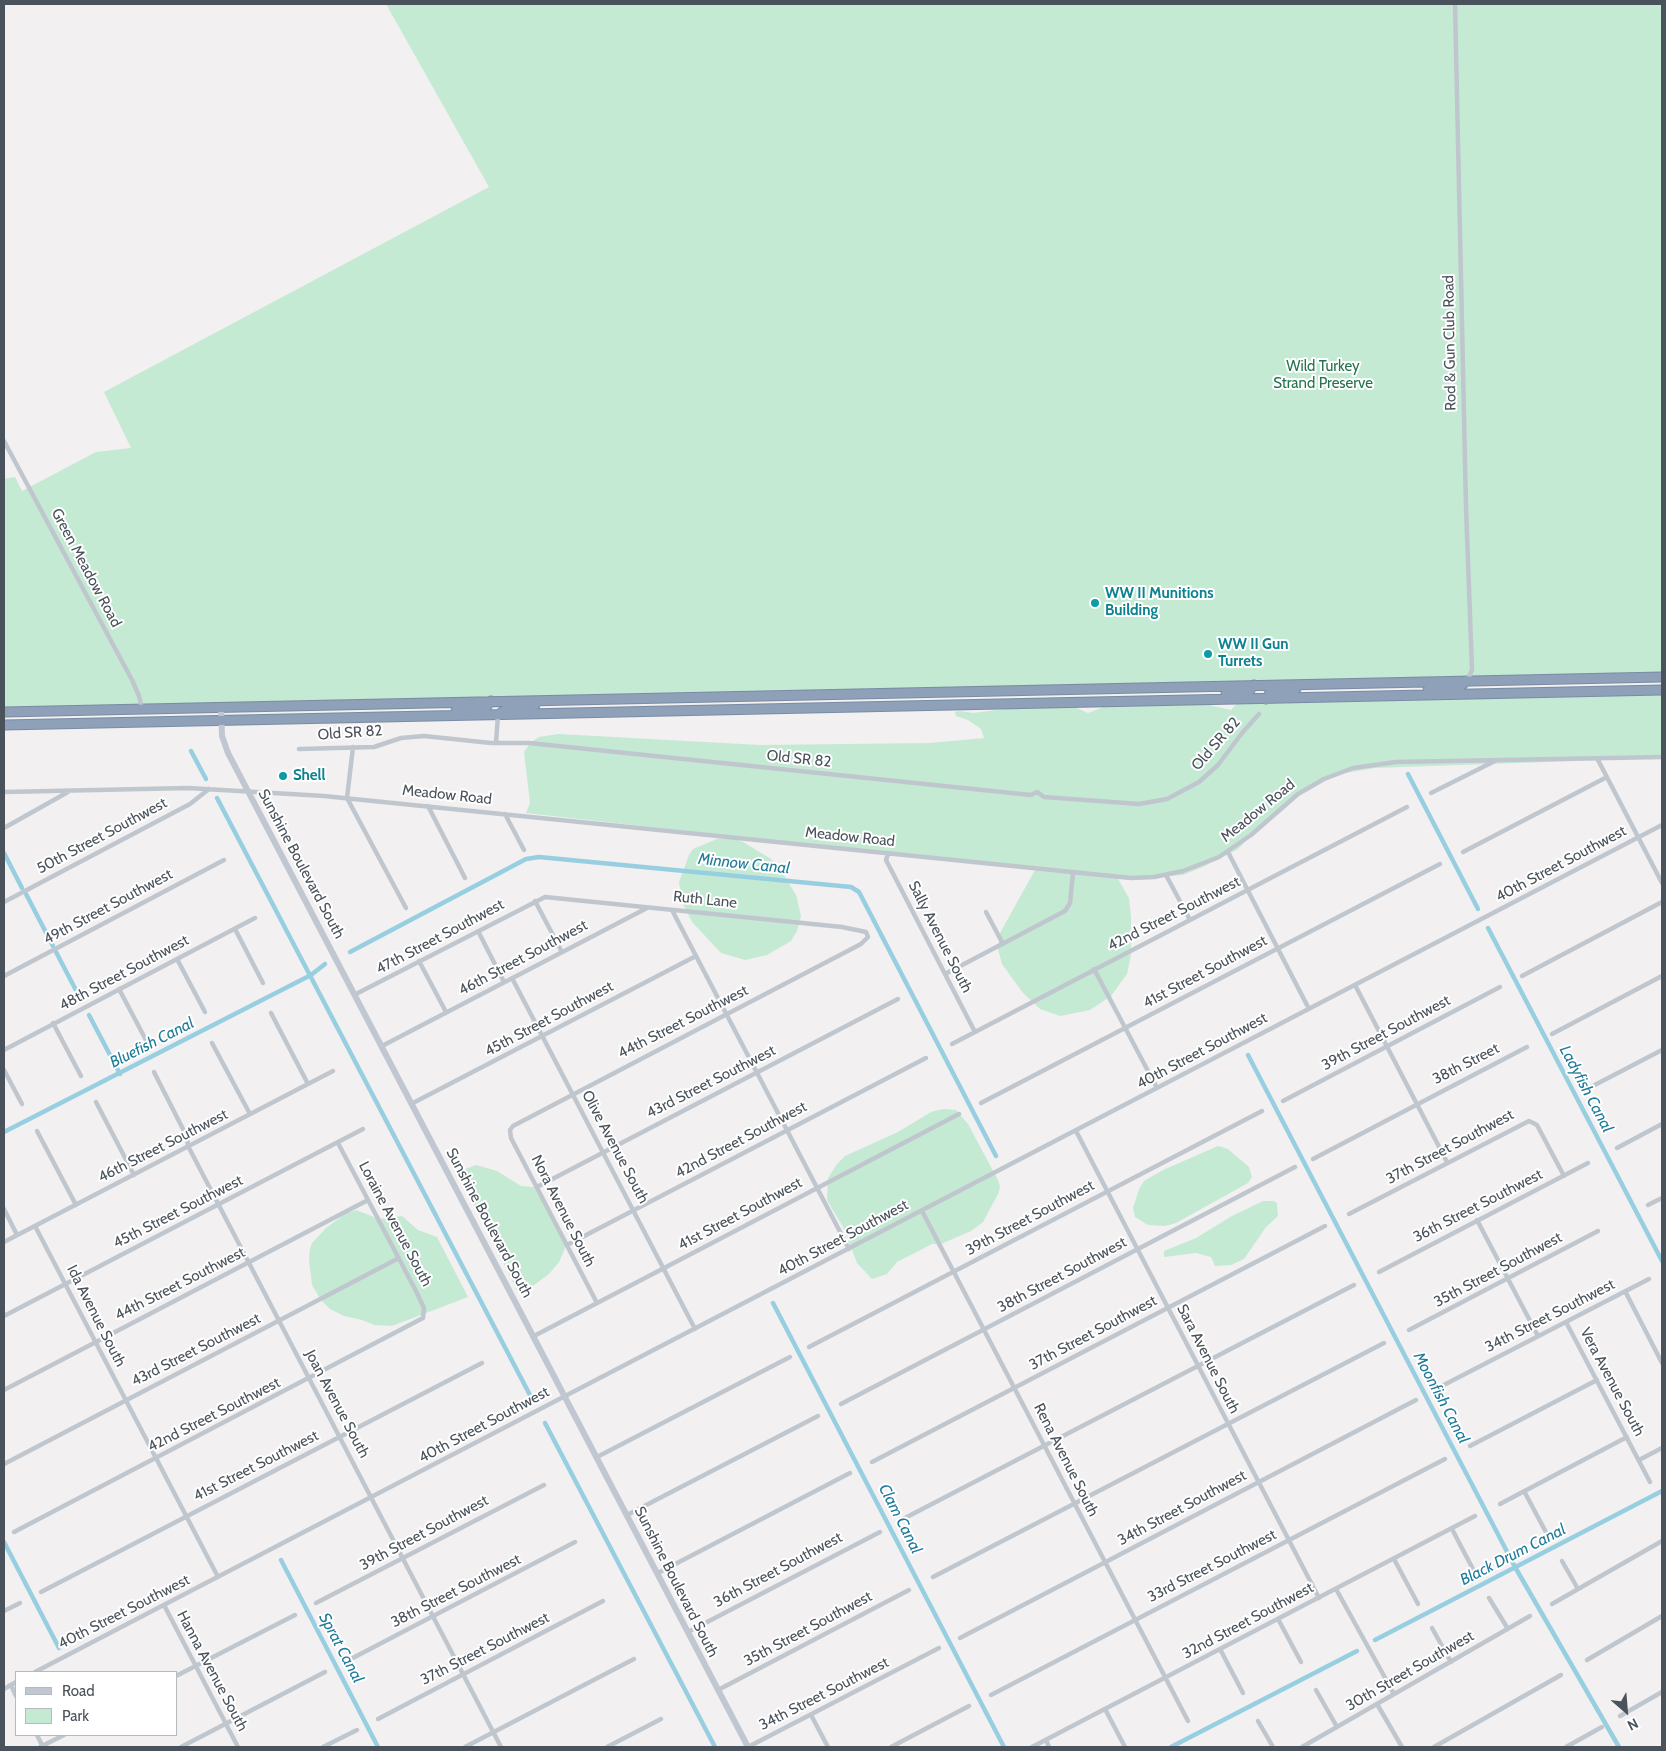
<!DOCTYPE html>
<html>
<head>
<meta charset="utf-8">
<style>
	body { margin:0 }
	#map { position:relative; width:1666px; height:1751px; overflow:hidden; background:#f2f0f0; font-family:Cabin,sans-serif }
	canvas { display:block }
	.frame { position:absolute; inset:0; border:5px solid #4a525b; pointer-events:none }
	.legend { position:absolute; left:15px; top:1671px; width:162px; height:65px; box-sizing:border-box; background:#fff; border:1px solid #b7babd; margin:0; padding:6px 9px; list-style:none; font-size:15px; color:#4a525b }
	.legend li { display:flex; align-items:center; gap:10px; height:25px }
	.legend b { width:25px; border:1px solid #b7babd }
	.north { position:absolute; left:1601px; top:1686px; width:50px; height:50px; -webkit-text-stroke:4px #fff; paint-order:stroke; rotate:153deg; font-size:14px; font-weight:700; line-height:20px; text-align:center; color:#4a525b }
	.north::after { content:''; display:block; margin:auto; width:18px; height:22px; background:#4a525b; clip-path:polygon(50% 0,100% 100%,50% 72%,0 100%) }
</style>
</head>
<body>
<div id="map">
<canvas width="1666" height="1751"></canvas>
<div class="frame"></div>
<ul class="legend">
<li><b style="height:6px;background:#c0c7d1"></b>Road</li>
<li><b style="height:14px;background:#c4ead4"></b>Park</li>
</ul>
<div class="north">N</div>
</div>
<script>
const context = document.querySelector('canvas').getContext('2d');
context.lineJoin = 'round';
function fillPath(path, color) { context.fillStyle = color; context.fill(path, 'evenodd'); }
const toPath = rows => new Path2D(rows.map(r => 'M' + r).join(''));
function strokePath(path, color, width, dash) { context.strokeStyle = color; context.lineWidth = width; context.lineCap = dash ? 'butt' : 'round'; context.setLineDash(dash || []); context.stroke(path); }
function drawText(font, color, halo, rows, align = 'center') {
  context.font = font + ' Cabin,sans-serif'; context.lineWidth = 4; context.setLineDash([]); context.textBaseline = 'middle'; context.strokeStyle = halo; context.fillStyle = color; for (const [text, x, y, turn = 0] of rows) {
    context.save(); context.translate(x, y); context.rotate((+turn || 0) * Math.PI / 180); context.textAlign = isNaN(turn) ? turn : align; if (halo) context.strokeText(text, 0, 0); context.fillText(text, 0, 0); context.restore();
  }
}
fillPath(toPath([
	[386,4,1662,4,1662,674,4,710,4,479,15,477,22,491,96,452,131,448,104,392,489,187],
	[1662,692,1662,758,1375,768,1339,774,1302,791,1266,821,1238,849,1205,866,1183,875,1118,879,1129,898,1131,917,1131,954,1127,974,1111,996,1090,1010,1060,1016,1040,1009,1023,993,1002,964,998,949,1000,933,1035,870,526,813,530,803,524,752,531,742,539,737,559,734,760,745,930,743,984,738,981,729,968,720,956,716,955,712,960,711,973,713,1012,708,1072,706,1088,713,1109,705,1209,705,1231,710,1238,702],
	[717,839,735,839,743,842,771,859,782,872,796,895,801,916,797,931,791,941,767,955,745,960,721,953,692,922,682,902,679,882,689,855,693,849],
	[943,1109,956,1110,968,1124,998,1180,1000,1187,998,1194,983,1222,971,1231,941,1244,932,1244,897,1262,887,1274,872,1279,857,1263,843,1227,827,1200,828,1178,837,1164,845,1156,898,1132,931,1112],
	[1218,1146,1228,1149,1249,1167,1252,1177,1248,1183,1176,1223,1165,1226,1148,1225,1135,1217,1133,1208,1139,1189,1144,1181,1163,1170],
	[476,1165,497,1171,521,1186,534,1187,566,1246,559,1262,549,1274,526,1291,518,1292,459,1175,463,1170],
	[1263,1201,1273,1201,1277,1203,1278,1216,1266,1227,1244,1259,1231,1265,1215,1266,1211,1257,1196,1253,1164,1257,1164,1251,1196,1238,1232,1216],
	[356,1210,379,1219,402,1216,418,1230,437,1237,468,1297,392,1326,374,1325,362,1320,344,1316,330,1309,321,1300,312,1285,309,1260,310,1249,312,1243,326,1228,345,1214]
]), '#c4ead4');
strokePath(toPath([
	[191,751,206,779],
	[1408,774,1478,909],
	[217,798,531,1397],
	[4,853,22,888],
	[26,894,53,946],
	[1488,928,1662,1261],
	[56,952,80,998],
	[350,952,526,859,539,857,851,887,859,892,996,1156],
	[89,1015,120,1074],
	[1248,1055,1515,1567,1619,1747],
	[4,1132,311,975,325,964],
	[773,1303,1004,1747],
	[545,1423,715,1747],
	[4,1542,59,1648],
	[281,1560,378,1747],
	[1375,1640,1662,1491],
	[1171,1747,1357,1651]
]), '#97cfe1', 4.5);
const highway = toPath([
	[1428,690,1458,688,1467,681],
	[1226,694,1249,691,1254,685],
	[1266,699,1271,692,1296,689],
	[456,711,486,707,491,701],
	[4,712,1662,677],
	[498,715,508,708,535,705],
	[4,725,1662,690]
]);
strokePath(highway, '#798ca4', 11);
strokePath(toPath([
	[1455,4,1466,507,1472,670,1467,681],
	[4,441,132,680,139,696,142,709],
	[496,743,498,715],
	[353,747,347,798,406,908],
	[299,749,374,747,401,738,424,736,491,743,529,743,1031,795,1037,792,1044,797,1139,804,1167,799,1199,782,1218,765,1242,733,1259,714],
	[1597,758,1662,883],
	[4,792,188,788,324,796,1131,878,1154,877,1183,871,1219,857,1251,835,1298,794,1324,779,1353,768,1396,762,1662,757],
	[1431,793,1495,761],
	[428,806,465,878],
	[505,814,524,850],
	[4,828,68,792],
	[1228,852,1309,1009],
	[1463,852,1607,777],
	[888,854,886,860,975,1032],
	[1166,875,1190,920],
	[535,901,562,952],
	[4,902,190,804,209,789],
	[672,910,849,1249],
	[986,912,1003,944],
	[235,929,263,983],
	[478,931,504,982],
	[177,959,205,1012],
	[419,961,446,1012],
	[1094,969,1157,1088],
	[945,974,1065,911,1070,903,1073,873],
	[4,976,224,860],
	[1522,976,1662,902],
	[512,978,695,1329],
	[1355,985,1447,1162],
	[119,989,147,1042],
	[356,994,545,897,842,927,866,932,868,937,861,944,513,1126,510,1130,511,1138,597,1303],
	[271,1013,308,1084],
	[53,1023,81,1076],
	[1552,1034,1662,976],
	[212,1043,250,1114],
	[952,1044,1407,807],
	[382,1046,647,908],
	[4,1050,255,918],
	[4,1070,22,1104],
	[154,1072,187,1137,188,1146,501,1747],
	[1587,1089,1662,1050],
	[1283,1101,1500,987],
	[96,1102,134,1175],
	[413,1103,696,956],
	[981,1103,1440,864],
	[37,1131,76,1205],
	[1076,1131,1319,1598],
	[1617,1148,1662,1124],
	[1313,1159,1527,1047],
	[537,1187,898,999],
	[1648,1205,1662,1198],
	[4,1209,17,1235],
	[922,1211,1188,1721],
	[1349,1214,1529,1121,1537,1125,1564,1176],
	[1477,1220,1538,1336],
	[35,1226,218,1577],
	[4,1242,333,1071],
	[567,1245,926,1058],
	[1379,1272,1588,1163],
	[1625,1291,1662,1363],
	[4,1316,363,1129],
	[1566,1322,1650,1482],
	[1409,1330,1598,1231],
	[534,1336,959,1114],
	[809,1347,1262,1111],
	[1436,1389,1649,1279],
	[4,1390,368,1200],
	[841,1404,1295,1167],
	[1470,1446,1597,1380],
	[597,1457,790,1357],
	[1639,1460,1662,1448],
	[872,1462,1325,1226],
	[4,1464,399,1258],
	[1524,1491,1548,1536],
	[1500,1504,1627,1437],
	[627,1515,818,1416],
	[903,1519,1354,1285],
	[1452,1529,1475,1573],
	[14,1532,423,1318,424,1308,416,1291,338,1143],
	[1394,1559,1418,1604],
	[1562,1561,1578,1589],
	[658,1573,850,1473],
	[933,1577,1384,1343],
	[1336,1589,1394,1694],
	[41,1592,482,1363],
	[1489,1598,1508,1629],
	[316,1603,544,1485],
	[1552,1604,1662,1541],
	[164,1605,238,1747],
	[4,1611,20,1603],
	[1278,1619,1301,1662],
	[1432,1628,1451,1662],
	[688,1632,880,1532],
	[960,1638,1416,1400],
	[1220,1649,1243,1693],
	[1587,1660,1662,1616],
	[347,1661,575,1542],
	[35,1672,1662,825],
	[176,1676,295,1615],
	[11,1685,16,1696],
	[4,1689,16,1682],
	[718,1690,909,1590],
	[1316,1690,1337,1727],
	[991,1695,1445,1459],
	[1377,1704,1402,1747],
	[1105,1709,1125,1747],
	[811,1715,828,1747],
	[1620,1716,1662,1692],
	[378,1719,603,1601],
	[1258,1721,1273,1747],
	[37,1735,43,1747],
	[1046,1740,1049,1747],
	[40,1747,64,1735],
	[181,1747,325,1672],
	[323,1747,357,1730],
	[465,1747,634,1659],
	[607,1747,661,1719],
	[748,1747,939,1648],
	[891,1747,969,1706],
	[1032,1747,1475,1516],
	[1302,1747,1530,1616],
	[1434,1747,1561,1675],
	[1566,1747,1602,1727]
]), '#c0c6cd', 4.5);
strokePath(toPath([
	[221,707,222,736,228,753,748,1747]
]), '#c0c7d1', 6);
strokePath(highway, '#8ea1b8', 9);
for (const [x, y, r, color] of [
	[1095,603,5,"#0f9aa8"],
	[1208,654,5,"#0f9aa8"],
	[283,776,5,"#0f9aa8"]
]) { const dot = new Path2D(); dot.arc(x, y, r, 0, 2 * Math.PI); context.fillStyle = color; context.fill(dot); strokePath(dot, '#fff', 2); }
drawText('15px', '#4a525b', '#fff', [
	["Rod & Gun Club Road",1450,343,-91],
	["Green Meadow Road",86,568,62],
	["Old SR 82",350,733,-4],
	["Old SR 82",1216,744,-49],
	["Old SR 82",799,759,6],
	["Meadow Road",447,795,6],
	["Meadow Road",1258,811,-39],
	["50th Street Southwest",102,836,-28],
	["Meadow Road",850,837,6],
	["Sunshine Boulevard South",301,864,62],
	["40th Street Southwest",1561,864,-28],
	["Ruth Lane",705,900,6],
	["49th Street Southwest",108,907,-28],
	["42nd Street Southwest",1174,914,-27],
	["47th Street Southwest",440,937,-28],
	["Sally Avenue South",940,937,63],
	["46th Street Southwest",523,958,-28],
	["41st Street Southwest",1205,972,-28],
	["48th Street Southwest",124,973,-28],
	["45th Street Southwest",549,1019,-28],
	["44th Street Southwest",683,1022,-27],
	["39th Street Southwest",1386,1033,-28],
	["40th Street Southwest",1202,1051,-28],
	["38th Street",1466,1064,-27],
	["43rd Street Southwest",711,1082,-27],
	["42nd Street Southwest",741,1140,-28],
	["46th Street Southwest",163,1146,-27],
	["Olive Avenue South",615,1147,62],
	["37th Street Southwest",1450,1147,-28],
	["36th Street Southwest",1478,1206,-27],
	["Nora Avenue South",563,1211,63],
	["45th Street Southwest",178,1212,-27],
	["41st Street Southwest",740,1214,-28],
	["39th Street Southwest",1030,1218,-28],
	["Sunshine Boulevard South",489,1223,62],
	["Loraine Avenue South",395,1224,62],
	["40th Street Southwest",843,1238,-28],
	["35th Street Southwest",1498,1270,-28],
	["38th Street Southwest",1062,1275,-28],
	["44th Street Southwest",180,1284,-27],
	["Ida Avenue South",96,1316,63],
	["34th Street Southwest",1550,1316,-27],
	["37th Street Southwest",1093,1333,-28],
	["43rd Street Southwest",196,1350,-27],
	["Sara Avenue South",1208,1359,63],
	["Vera Avenue South",1612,1382,62],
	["Joan Avenue South",337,1404,62],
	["42nd Street Southwest",214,1415,-27],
	["40th Street Southwest",484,1425,-28],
	["Rena Avenue South",1066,1460,63],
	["41st Street Southwest",256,1466,-27],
	["34th Street Southwest",1182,1508,-28],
	["39th Street Southwest",424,1533,-28],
	["33rd Street Southwest",1212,1566,-27],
	["36th Street Southwest",778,1570,-28],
	["Sunshine Boulevard South",676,1582,63],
	["38th Street Southwest",456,1591,-27],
	["40th Street Southwest",124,1612,-27],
	["32nd Street Southwest",1248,1621,-28],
	["35th Street Southwest",808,1629,-28],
	["37th Street Southwest",485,1649,-27],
	["Hanna Avenue South",212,1671,62],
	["30th Street Southwest",1410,1671,-30],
	["34th Street Southwest",824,1694,-27]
]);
drawText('15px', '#23744e', '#fff', [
	["Wild Turkey",1323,367],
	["Strand Preserve",1323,384]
]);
drawText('bold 15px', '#0d838f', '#fff', [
	["WW II Munitions",1105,594],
	["Building",1105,611],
	["WW II Gun",1218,645],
	["Turrets",1218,662],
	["Shell",293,776]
], 'left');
drawText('italic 16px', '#1e7b99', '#fff', [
	["Minnow Canal",744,864,6],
	["Bluefish Canal",152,1043,-27],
	["Ladyfish Canal",1586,1089,62],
	["Moonfish Canal",1441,1398,62],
	["Clam Canal",900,1519,63],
	["Black Drum Canal",1513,1555,-27],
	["Sprat Canal",341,1648,62]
]);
</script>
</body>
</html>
